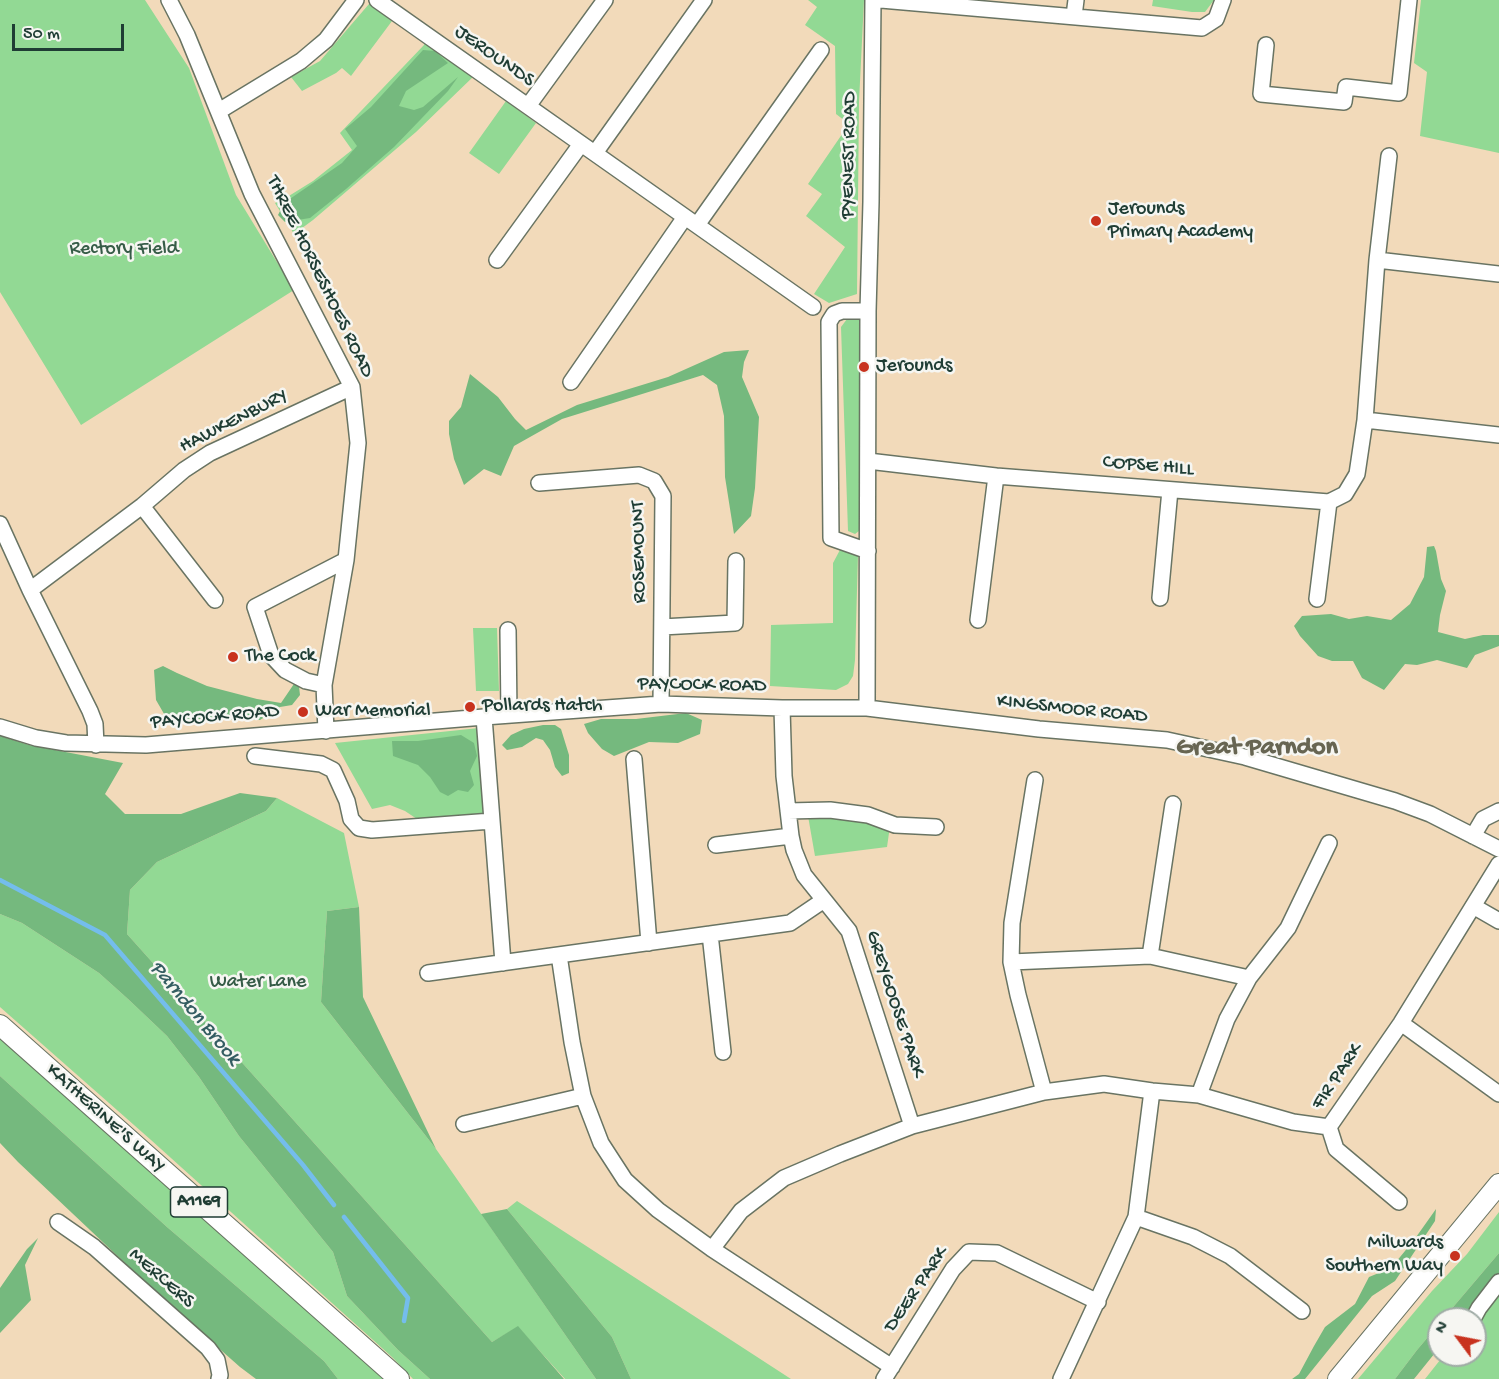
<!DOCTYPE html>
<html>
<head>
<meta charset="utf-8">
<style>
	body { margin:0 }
	#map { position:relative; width:1499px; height:1379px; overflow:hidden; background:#f2daba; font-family:"Gochi Hand",sans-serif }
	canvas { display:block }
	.north { position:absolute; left:1427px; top:1307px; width:60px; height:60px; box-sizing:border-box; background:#f6f6f2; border:2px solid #a0aca6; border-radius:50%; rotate:302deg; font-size:16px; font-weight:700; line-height:24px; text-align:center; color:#1f3d34 }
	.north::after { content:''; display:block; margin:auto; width:21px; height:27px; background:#c8321e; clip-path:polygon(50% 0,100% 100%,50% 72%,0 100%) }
	.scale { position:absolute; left:12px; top:24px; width:112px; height:27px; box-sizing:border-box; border:3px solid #1f3d34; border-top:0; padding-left:8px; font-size:18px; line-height:21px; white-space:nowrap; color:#1f3d34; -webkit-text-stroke:4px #f6f6f2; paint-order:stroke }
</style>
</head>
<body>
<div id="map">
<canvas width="1499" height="1379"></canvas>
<div class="north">N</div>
<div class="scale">50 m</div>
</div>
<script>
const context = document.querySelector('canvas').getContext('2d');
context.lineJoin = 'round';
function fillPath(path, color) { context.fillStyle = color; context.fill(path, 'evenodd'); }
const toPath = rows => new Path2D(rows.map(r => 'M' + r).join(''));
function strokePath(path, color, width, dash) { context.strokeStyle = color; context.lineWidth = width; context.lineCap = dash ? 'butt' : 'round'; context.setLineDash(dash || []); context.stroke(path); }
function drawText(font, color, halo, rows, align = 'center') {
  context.font = font + ' "Gochi Hand",sans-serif'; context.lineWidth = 5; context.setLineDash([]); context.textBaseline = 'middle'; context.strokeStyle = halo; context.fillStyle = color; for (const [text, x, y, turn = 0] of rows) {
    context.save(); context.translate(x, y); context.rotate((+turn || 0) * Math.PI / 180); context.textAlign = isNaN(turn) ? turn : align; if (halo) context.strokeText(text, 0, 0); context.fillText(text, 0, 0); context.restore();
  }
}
fillPath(toPath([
	[0,0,145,0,189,68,236,195,294,290,81,425,0,292],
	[808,0,864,0,859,102,857,294,829,303,814,294,845,247,806,216,822,194,808,184,849,124,836,114,835,46,805,25,817,7],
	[1153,0,1214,0,1205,12,1192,12,1152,6],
	[1421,0,1499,0,1499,153,1420,136,1427,72,1414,63],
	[369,4,392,21,351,76,342,68,336,73,302,91,291,77,320,61],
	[426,40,475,75,416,132,313,220,294,234,275,203,284,199,313,181,352,150,340,133,424,45],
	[506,101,536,123,499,174,469,153],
	[852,318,859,318,859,531,855,534,848,531,841,327,847,319],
	[841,548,858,555,855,660,853,676,848,684,836,690,770,686,771,625,833,623,833,563],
	[473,628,497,628,499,691,476,691],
	[479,728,484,814,420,821,405,811,390,805,372,809,335,743],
	[277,798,344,833,359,907,327,911,321,1002,436,1149,596,1379,565,1379,518,1327,492,1342,127,934,130,890,157,862,266,811],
	[868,815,890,826,887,847,815,856,808,816],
	[0,914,22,923,99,973,128,999,167,1036,199,1077,239,1136,333,1252,347,1296,398,1350,430,1379,413,1379,393,1358,151,1140,0,1007],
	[0,1034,388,1379,338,1379,324,1361,167,1227,0,1076],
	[517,1201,791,1379,631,1379,612,1337,507,1209],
	[1499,1212,1499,1253,1443,1319,1439,1319,1439,1324,1417,1350,1395,1379,1358,1379,1432,1291,1467,1254],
	[1499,1287,1499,1379,1425,1379,1444,1355,1475,1355,1475,1319]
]), '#92d994');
fillPath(toPath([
	[423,50,435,51,448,63,406,91,399,106,414,110,423,107,458,77,448,91,394,147,346,189,310,218,285,222,278,215,284,203,342,163,357,146,345,129,371,107],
	[749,350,744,362,742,377,759,417,755,488,751,516,734,534,725,477,724,416,717,385,703,375,562,419,514,446,501,476,484,469,464,485,454,459,449,434,449,421,461,407,470,374,498,397,515,419,526,430,577,405,668,377,724,352],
	[1434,546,1436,551,1441,579,1446,591,1440,615,1438,632,1465,639,1483,635,1499,635,1499,646,1475,655,1467,668,1437,660,1417,665,1405,664,1384,690,1362,678,1353,661,1332,661,1318,656,1300,636,1294,626,1302,616,1331,614,1349,619,1367,616,1391,620,1410,604,1424,577,1427,547],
	[163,666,177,673,207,686,257,699,281,703,298,678,300,695,292,705,280,707,260,720,167,719,156,700,154,670],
	[686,713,702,720,700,734,678,743,649,742,614,756,602,749,588,733,584,724,601,719,636,719],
	[543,725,555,725,561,729,569,755,569,773,562,776,555,767,550,750,543,740,536,738,522,747,507,750,502,745,511,735,524,729],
	[461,735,474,743,477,756,470,771,474,785,468,792,458,790,448,796,440,792,430,777,418,765,393,756,392,741,418,741],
	[0,736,29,745,123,763,105,794,125,814,181,814,240,793,277,798,266,811,157,862,130,890,127,934,492,1342,518,1326,564,1379,430,1379,398,1350,347,1296,333,1252,239,1136,199,1077,167,1036,128,999,99,973,22,923,0,914],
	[359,907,363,997,436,1149,321,1002,327,911],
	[0,1076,167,1227,324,1361,338,1379,256,1379,240,1367,162,1298,18,1162,0,1143],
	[507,1209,612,1337,631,1379,596,1379,481,1214],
	[1436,1209,1435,1221,1395,1281,1372,1296,1305,1379,1292,1379,1299,1374,1314,1346,1325,1327,1355,1304,1369,1277,1391,1268,1414,1240],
	[38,1238,25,1265,31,1300,0,1333,0,1288,27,1249],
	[1499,1253,1499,1276,1462,1319,1443,1319],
	[1439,1324,1439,1348,1414,1379,1395,1379,1417,1350]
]), '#75b97e');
strokePath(toPath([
	[0,880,105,935,303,1165,334,1205],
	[344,1217,408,1298,404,1321]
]), '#74bdec', 4.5);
const minor = toPath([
	[169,0,187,35,252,194,352,387,358,443,346,560,324,685,326,731],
	[377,0,813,307],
	[881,0,1202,28,1216,19,1223,0],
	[1074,16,1076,0],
	[1266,45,1261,94,1344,102,1346,87,1399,93,1409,0],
	[528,106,605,0],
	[219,111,301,61,314,50,326,40,356,0],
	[595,153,704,0],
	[697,225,821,50],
	[497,260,581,144],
	[1377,260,1499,274],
	[868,311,842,311,834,314,829,322,831,538,868,551],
	[571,382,685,217],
	[1365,420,1499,435],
	[868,461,996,476,1329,502,1345,494,1357,474,1365,420,1377,260,1389,156],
	[539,483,639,475,654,481,663,496,661,704],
	[142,506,215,600],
	[0,524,30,590,90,711,95,724,96,745],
	[30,590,142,506,184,470,210,453,352,387],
	[1160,598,1170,490],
	[1317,599,1329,502],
	[978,620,996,476],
	[662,627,735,623,736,561],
	[508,630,509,715],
	[324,685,306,681,285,670,271,655,255,607,346,560],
	[782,708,784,776,791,836,794,850,804,875,849,931,912,1126],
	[867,708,868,311,871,202,873,0],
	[484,717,503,963],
	[0,727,36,738,66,743,146,745,484,717,661,704,782,708,867,708,1039,729,1167,740,1245,757,1395,801,1430,814,1499,849],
	[255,756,321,764,333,770,347,801,351,819,359,828,372,830,492,821],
	[634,759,649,943],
	[1035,780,1012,923,1011,962,1018,995,1044,1092],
	[788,811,830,810,868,815,895,825,936,827],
	[1473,836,1483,819,1499,811],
	[716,845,791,836],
	[1473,906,1499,921],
	[710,934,723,1052],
	[559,955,572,1042,583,1096,601,1143,625,1180,658,1210,712,1249,892,1367],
	[1150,956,1173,804],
	[1011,962,1150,956,1249,978],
	[428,973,790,923,824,900],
	[1401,1023,1499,1094],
	[1199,1095,1227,1019,1249,978,1288,928,1329,843],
	[464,1124,583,1096],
	[1329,1127,1401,1023,1499,864],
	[1329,1127,1336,1149,1399,1202],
	[1136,1217,1193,1237,1230,1256,1302,1311],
	[58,1222,94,1247,208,1348,217,1360,220,1375,219,1379],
	[712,1249,741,1211,784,1178,840,1154,912,1126,1044,1092,1104,1084,1152,1091,1199,1095,1293,1122,1329,1127],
	[1473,1319,1479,1308,1499,1282],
	[884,1379,953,1269,969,1252,997,1253,1098,1302],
	[1061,1379,1136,1217,1152,1091]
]);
const major = toPath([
	[0,1025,399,1379],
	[1338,1379,1499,1184]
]);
strokePath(minor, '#697463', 18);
strokePath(major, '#697463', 22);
strokePath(minor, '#fff', 15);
strokePath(major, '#fff', 20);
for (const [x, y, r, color] of [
	[1096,221,6,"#c8321e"],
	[864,367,6,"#c8321e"],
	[233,657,6,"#c8321e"],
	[470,707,6,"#c8321e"],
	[303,712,6,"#c8321e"],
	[1455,1256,6,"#c8321e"]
]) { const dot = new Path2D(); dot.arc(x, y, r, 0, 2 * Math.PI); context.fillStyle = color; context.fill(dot); strokePath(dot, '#f6f6f2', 2); }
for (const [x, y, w] of [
	[199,1202,57]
]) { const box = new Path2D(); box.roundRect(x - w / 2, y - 15, w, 30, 4.5); context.fillStyle = '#f6f6f2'; context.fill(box); strokePath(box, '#1f3d34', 1.5); }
drawText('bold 18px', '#1f3d34', null, [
	["A1169",199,1202]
]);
drawText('20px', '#1f3d34', '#f6f6f2', [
	["JEROUNDS",494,57,35],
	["PYENEST ROAD",850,155,-89],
	["THREE HORSESHOES ROAD",319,277,64],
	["HAWKENBURY",234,422,-27],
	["COPSE HILL",1148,467,5],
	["ROSEMOUNT",640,552,-91],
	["PAYCOCK ROAD",702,686,1],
	["KINGSMOOR ROAD",1072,710,6],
	["PAYCOCK ROAD",215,718,-5],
	["GREYGOOSE PARK",894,1004,72],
	["FIR PARK",1338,1077,-56],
	["KATHERINE'S WAY",105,1119,42],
	["MERCERS",161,1279,41],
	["DEER PARK",917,1290,-56]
]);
drawText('20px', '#1f3d34', '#f6f6f2', [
	["Jerounds",1108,210],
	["Primary Academy",1108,233],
	["Jerounds",876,367],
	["The Cock",245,657],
	["Pollards Hatch",482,707],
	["War Memorial",315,712],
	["Milwards",1443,1244,"right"],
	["Southern Way",1443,1267,"right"]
], 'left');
drawText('20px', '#365c47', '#f6f6f2', [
	["Rectory Field",124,250],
	["Water Lane",258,983]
]);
drawText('italic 21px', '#345d62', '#f6f6f2', [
	["Parndon Brook",194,1014,50]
]);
drawText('bold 26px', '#676552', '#f6f6f2', [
	["Great Parndon",1257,749]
]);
</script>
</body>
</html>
